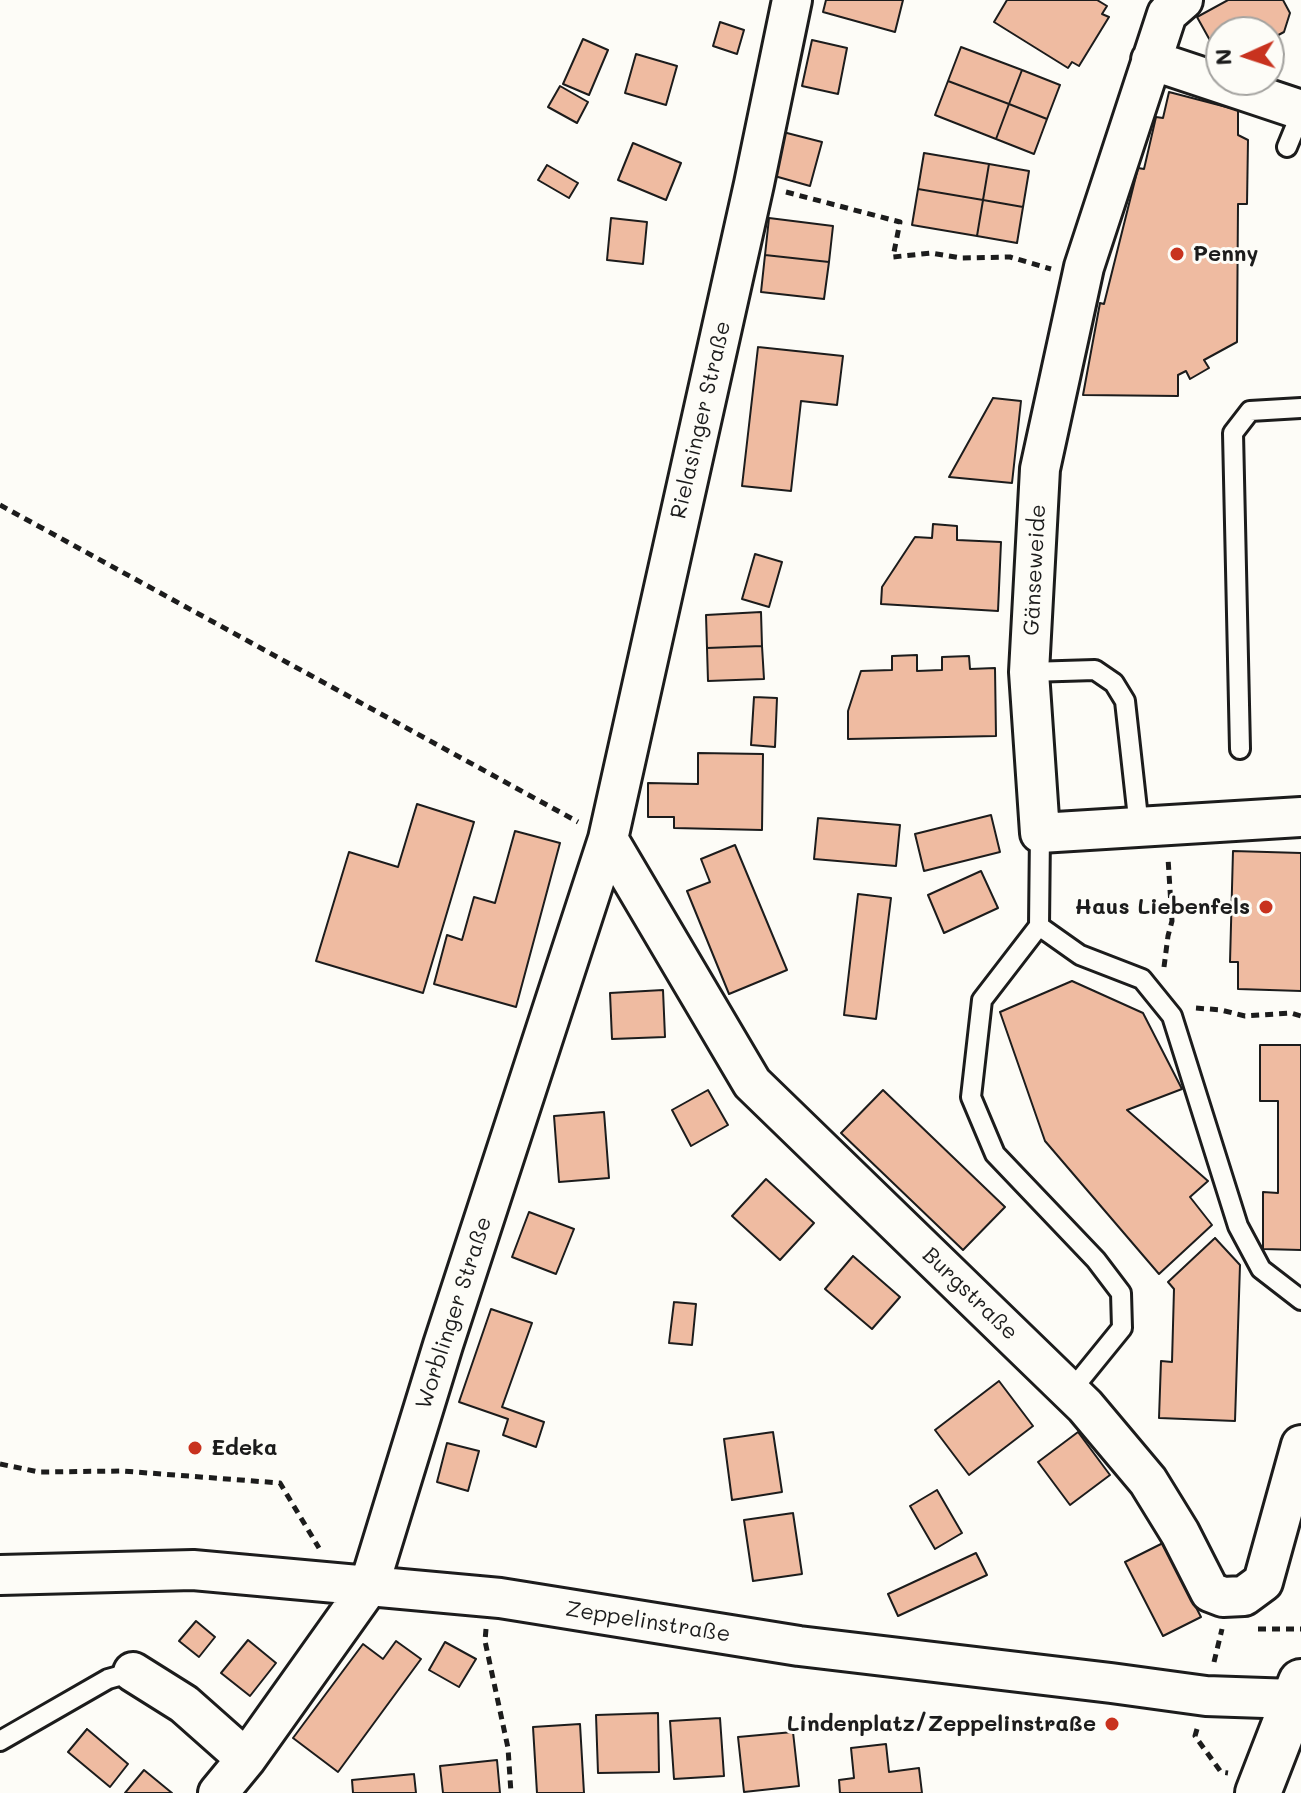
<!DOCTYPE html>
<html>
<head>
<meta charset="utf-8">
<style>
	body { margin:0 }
	#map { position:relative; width:1301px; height:1793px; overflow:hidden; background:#fdfcf7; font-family:Mali,sans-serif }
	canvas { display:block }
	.north { position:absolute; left:1205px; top:16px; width:80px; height:80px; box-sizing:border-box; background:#fdfcf7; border:2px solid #a3a29f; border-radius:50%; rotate:267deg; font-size:22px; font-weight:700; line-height:32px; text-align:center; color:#1c1c1c }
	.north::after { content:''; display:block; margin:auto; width:28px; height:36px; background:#c8321e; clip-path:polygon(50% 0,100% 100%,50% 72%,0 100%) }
</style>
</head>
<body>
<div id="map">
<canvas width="1301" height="1793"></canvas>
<div class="north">N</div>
</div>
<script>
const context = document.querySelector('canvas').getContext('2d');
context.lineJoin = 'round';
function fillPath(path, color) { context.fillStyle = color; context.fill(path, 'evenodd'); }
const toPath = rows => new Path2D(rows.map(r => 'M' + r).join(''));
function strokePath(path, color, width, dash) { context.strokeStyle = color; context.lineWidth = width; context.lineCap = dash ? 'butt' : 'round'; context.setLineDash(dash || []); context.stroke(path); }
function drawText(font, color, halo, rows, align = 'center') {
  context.font = font + ' Mali,sans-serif'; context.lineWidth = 6; context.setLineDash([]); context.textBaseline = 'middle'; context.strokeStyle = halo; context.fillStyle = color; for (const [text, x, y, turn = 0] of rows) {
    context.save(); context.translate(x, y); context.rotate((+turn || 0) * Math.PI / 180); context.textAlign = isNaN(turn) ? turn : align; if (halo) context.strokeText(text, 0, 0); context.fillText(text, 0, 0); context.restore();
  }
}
const building = toPath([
	[826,0,903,0,895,32,823,12,826,0],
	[1007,0,1097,0,1107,6,1102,14,1109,17,1079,66,1072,62,1068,68,994,22,1007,0],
	[1228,0,1283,0,1290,13,1284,32,1269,40,1269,32,1221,32,1221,54,1217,53,1197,17,1228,0],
	[720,22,744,30,737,54,713,46,720,22],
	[583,39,608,50,589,95,563,84,583,39],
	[812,40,847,48,838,94,802,86,812,40],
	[961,47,1022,70,1009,104,948,81,961,47],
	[636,54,677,66,666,105,625,93,636,54],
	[1022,70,1060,85,1047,119,1009,104,1022,70],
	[948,81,1009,104,996,139,935,115,948,81],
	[560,86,588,102,577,123,548,107,560,86],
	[1169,92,1238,110,1238,135,1248,140,1247,204,1238,204,1237,342,1204,360,1209,368,1190,379,1186,371,1178,375,1178,396,1083,395,1100,303,1104,304,1138,168,1144,169,1156,117,1163,118,1169,92],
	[1009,104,1047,119,1034,154,996,139,1009,104],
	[783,132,822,142,810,186,771,175,783,132],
	[633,143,681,163,666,200,618,180,633,143],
	[924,153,989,164,983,200,918,189,924,153],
	[989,164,1029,171,1023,207,983,200,989,164],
	[547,165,578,183,569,198,538,180,547,165],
	[918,189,983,200,977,236,912,225,918,189],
	[983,200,1023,207,1017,243,977,236,983,200],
	[611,218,647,222,643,264,607,260,611,218],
	[769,218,833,226,829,262,765,255,769,218],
	[765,255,829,262,824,299,761,292,765,255],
	[758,347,843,356,837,405,801,401,791,491,742,486,758,347],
	[993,398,1021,401,1012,483,949,477,993,398],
	[933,524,957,526,957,540,1001,542,998,611,881,604,882,587,915,537,932,538,933,524],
	[755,554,782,562,769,607,742,599,755,554],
	[761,612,762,646,707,648,706,615,761,612],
	[762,646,764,679,708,681,707,648,762,646],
	[917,655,917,671,942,670,942,657,969,656,970,669,995,668,996,736,848,739,848,711,861,671,892,670,892,656,917,655],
	[754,697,777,698,775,747,751,745,754,697],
	[698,753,763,754,762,830,674,828,674,817,648,817,648,783,698,784,698,753],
	[417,804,474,822,423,993,316,961,349,852,398,867,417,804],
	[991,815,1000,852,924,871,915,834,991,815],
	[818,818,900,825,896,866,814,859,818,818],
	[515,831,560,843,516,1007,434,984,447,935,462,940,474,897,495,903,515,831],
	[735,845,787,970,729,994,687,891,710,882,701,859,735,845],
	[1233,851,1301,853,1301,991,1238,989,1238,962,1230,962,1233,851],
	[981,871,998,908,944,933,928,895,981,871],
	[858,894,891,898,876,1019,844,1015,858,894],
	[1072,981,1143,1013,1182,1089,1127,1110,1208,1181,1190,1197,1212,1225,1159,1274,1045,1141,1000,1012,1072,981],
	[663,990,665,1037,612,1039,610,993,663,990],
	[1260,1045,1301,1045,1301,1250,1263,1249,1263,1192,1278,1193,1278,1101,1260,1101,1260,1045],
	[708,1090,728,1125,691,1146,672,1110,708,1090],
	[883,1090,1005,1207,963,1250,841,1133,883,1090],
	[604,1112,609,1178,559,1182,554,1116,604,1112],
	[766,1179,814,1223,780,1260,732,1216,766,1179],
	[529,1212,574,1229,556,1274,512,1257,529,1212],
	[1215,1238,1240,1265,1235,1421,1159,1418,1161,1361,1172,1362,1174,1289,1168,1282,1215,1238],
	[853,1256,900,1297,872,1329,825,1289,853,1256],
	[674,1302,696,1304,692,1345,669,1343,674,1302],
	[491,1309,532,1323,502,1407,544,1422,536,1447,503,1435,508,1419,459,1402,491,1309],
	[999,1381,1033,1426,969,1475,935,1430,999,1381],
	[773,1432,782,1492,732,1500,724,1439,773,1432],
	[1078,1432,1110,1475,1070,1505,1038,1462,1078,1432],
	[447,1443,479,1451,468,1491,437,1482,447,1443],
	[937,1490,962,1533,935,1549,910,1506,937,1490],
	[793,1513,802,1574,753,1581,744,1520,793,1513],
	[1163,1543,1201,1617,1163,1636,1125,1562,1163,1543],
	[976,1553,987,1575,898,1616,888,1594,976,1553],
	[196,1621,215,1637,199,1657,179,1641,196,1621],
	[248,1640,276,1663,250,1696,221,1673,248,1640],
	[396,1641,421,1659,338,1772,293,1738,363,1644,383,1659,396,1641],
	[445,1642,476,1659,459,1687,429,1670,445,1642],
	[658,1713,659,1772,598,1773,596,1715,658,1713],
	[720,1718,724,1776,674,1779,670,1721,720,1718],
	[580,1724,584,1793,537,1793,533,1727,580,1724],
	[87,1729,128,1764,110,1787,68,1752,87,1729],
	[793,1732,799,1786,744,1792,738,1737,793,1732],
	[886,1744,889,1772,919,1768,922,1793,840,1793,839,1780,854,1778,851,1748,886,1744],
	[497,1760,500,1793,443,1793,440,1766,497,1760],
	[144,1770,172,1793,125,1793,144,1770],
	[414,1774,416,1793,353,1793,352,1780,414,1774]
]);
fillPath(building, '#efbba1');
strokePath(building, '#1c1c1c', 2);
const service = toPath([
	[1287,147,1301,113],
	[1029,672,1095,670,1114,683,1125,701,1139,827],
	[1240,749,1233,433,1250,411,1301,408],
	[1039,926,1040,833],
	[1070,1392,1122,1328,1121,1293,1096,1260,995,1154,971,1097,982,1000,1039,926,1080,955,1142,979,1172,1016,1238,1226,1261,1269,1301,1300],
	[0,1741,108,1679,133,1672]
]);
const minor = toPath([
	[1183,0,1167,14,1084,267,1040,469,1029,672,1040,833,1301,817],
	[1151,60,1301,110],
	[608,839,752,1083,1085,1406,1148,1481,1180,1533,1210,1592,1223,1597,1244,1596,1263,1582,1301,1445],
	[0,1575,193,1570,369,1586,500,1598,799,1646,1111,1683,1206,1696,1294,1699],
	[133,1672,184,1704,246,1759],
	[218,1793,246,1759,369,1586,443,1345,608,839,754,184,792,0]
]);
const secondary = toPath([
	[1258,1793,1301,1682]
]);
strokePath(service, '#1c1c1c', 24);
strokePath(minor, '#1c1c1c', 44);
strokePath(secondary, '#1c1c1c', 50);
strokePath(toPath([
	[786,192,900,222,893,257,931,253,961,258,1010,257,1051,269],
	[0,505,578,822],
	[1164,967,1168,936,1172,921,1168,858],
	[1196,1008,1221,1010,1245,1016,1291,1013,1301,1016],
	[0,1464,39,1472,122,1471,280,1483,319,1548],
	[486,1629,485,1641,508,1748,511,1793],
	[1258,1629,1301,1629],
	[1214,1662,1222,1629],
	[1197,1729,1195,1736,1221,1772,1228,1773]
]), '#1c1c1c', 5, [8, 6]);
strokePath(service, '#fdfcf7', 18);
strokePath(minor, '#fdfcf7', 38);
strokePath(secondary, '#fdfcf7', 44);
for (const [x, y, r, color] of [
	[1177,254,8,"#c8321e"],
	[1266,907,8,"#c8321e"],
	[195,1448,8,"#c8321e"],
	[1112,1724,8,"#c8321e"]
]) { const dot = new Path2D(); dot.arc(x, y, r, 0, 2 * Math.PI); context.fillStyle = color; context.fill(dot); strokePath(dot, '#fdfcf7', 3); }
drawText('bold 22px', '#1c1c1c', '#fdfcf7', [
	["Penny",1193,254],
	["Haus Liebenfels",1250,907,"right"],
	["Edeka",211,1448],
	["Lindenplatz/Zeppelinstraße",1096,1724,"right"]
], 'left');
drawText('22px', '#1c1c1c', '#fdfcf7', [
	["Rielasinger Straße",701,420,-77],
	["Gänseweide",1035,570,-87],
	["Burgstraße",970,1294,44],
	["Worblinger Straße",454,1313,-72],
	["Zeppelinstraße",648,1622,9]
]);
</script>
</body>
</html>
